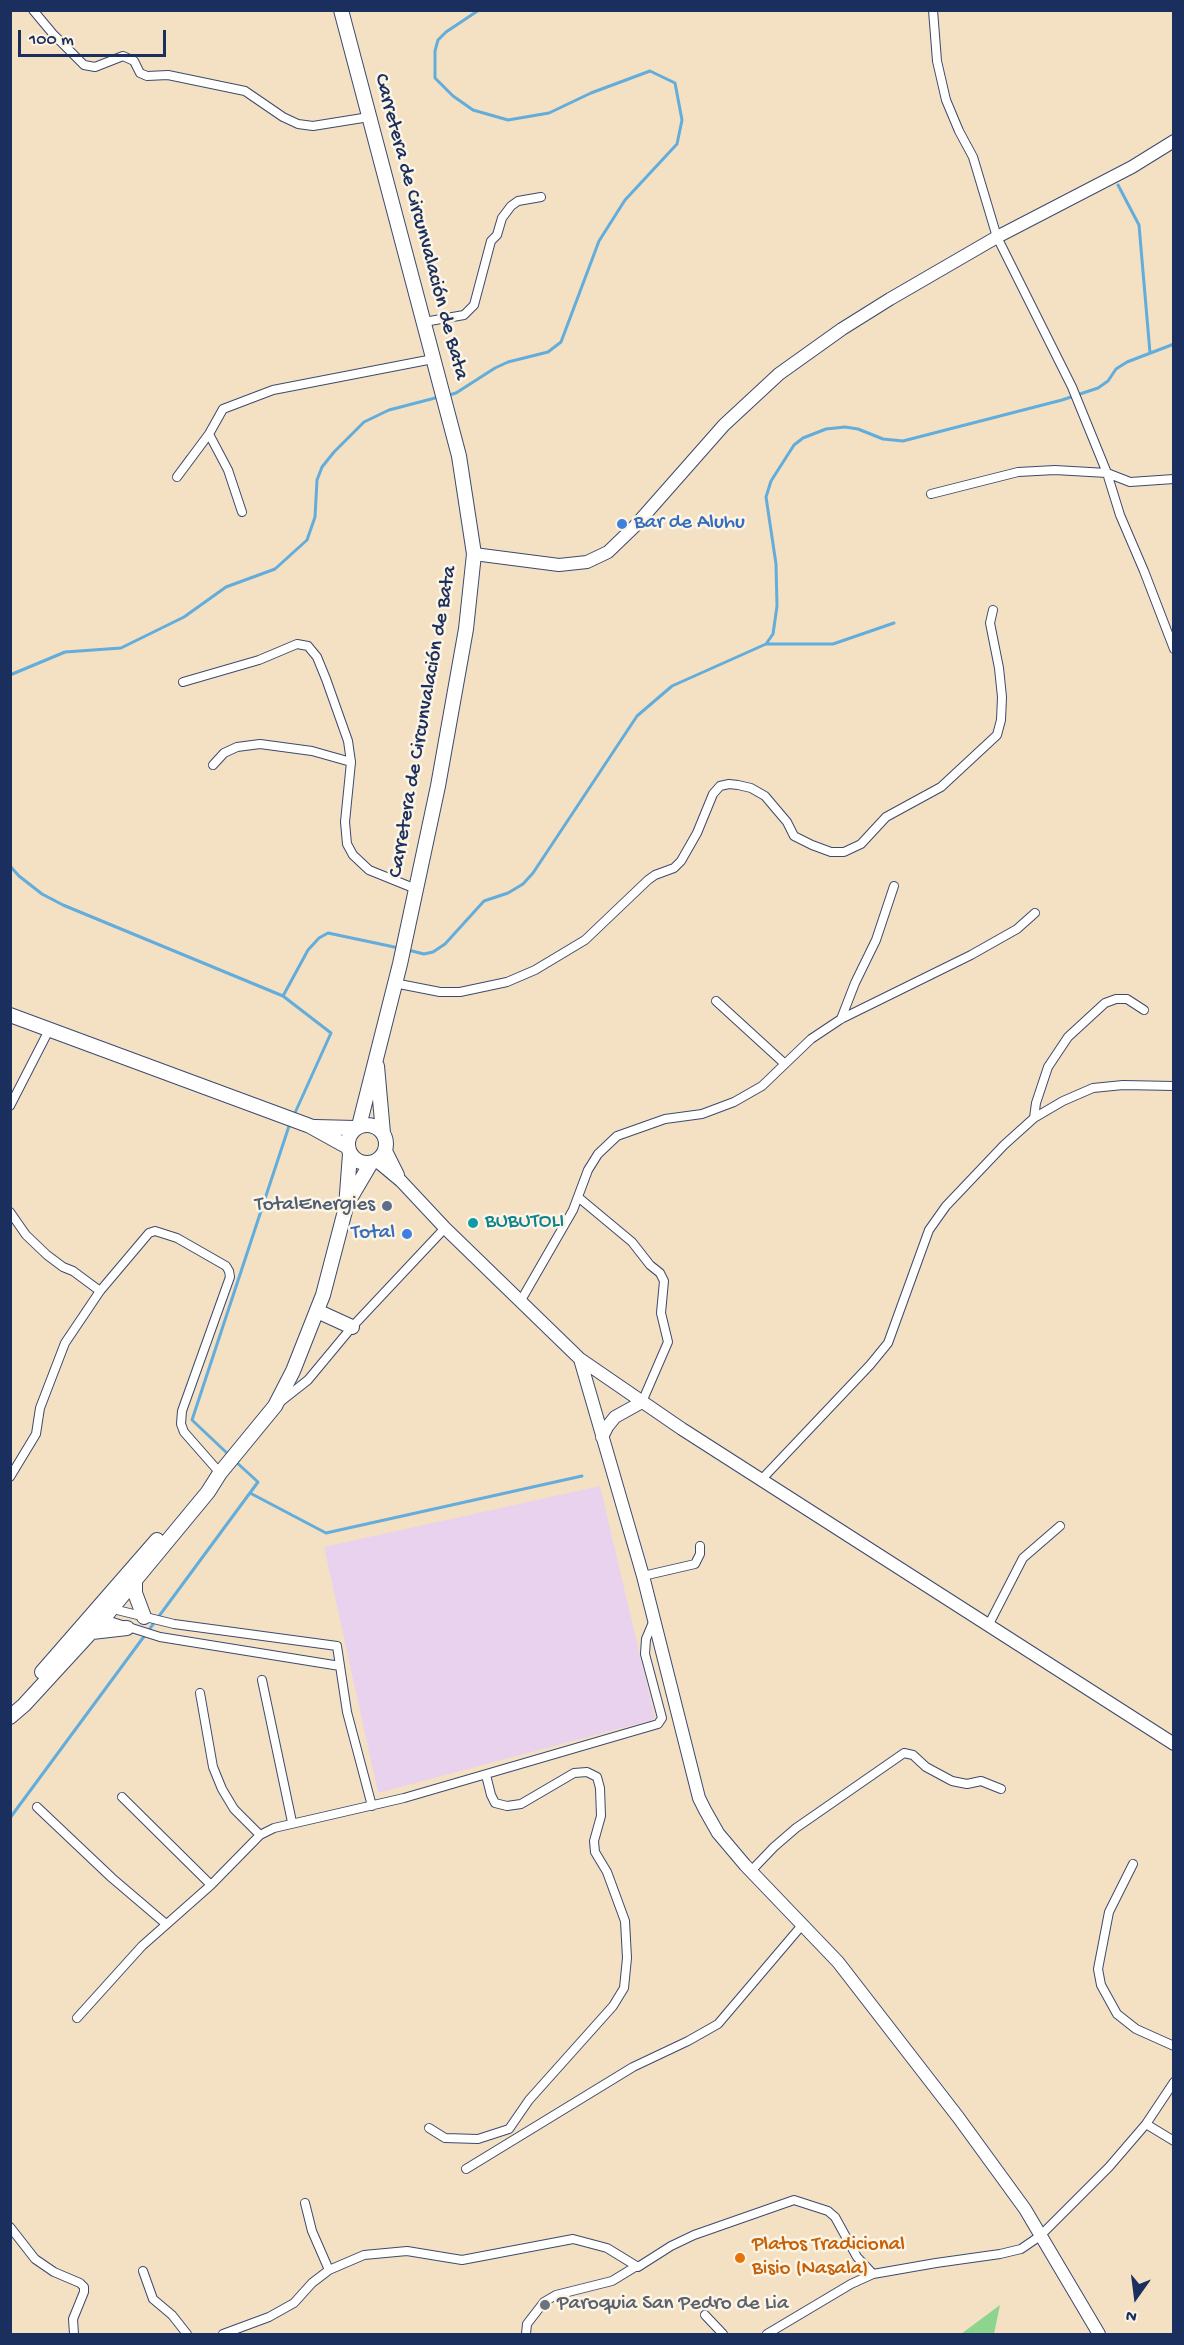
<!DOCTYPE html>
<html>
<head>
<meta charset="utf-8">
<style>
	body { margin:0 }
	#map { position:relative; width:1184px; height:2345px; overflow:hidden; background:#f4e0c3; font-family:"Gochi Hand",sans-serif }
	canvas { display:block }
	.frame { position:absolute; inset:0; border:12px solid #1b2f5e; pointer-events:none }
	.north { position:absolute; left:1106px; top:2267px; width:60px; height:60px; -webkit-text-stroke:4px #fcf5e5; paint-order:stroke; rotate:194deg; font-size:16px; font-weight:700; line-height:24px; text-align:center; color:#1b2f5e }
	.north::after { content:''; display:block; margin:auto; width:21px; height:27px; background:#1b2f5e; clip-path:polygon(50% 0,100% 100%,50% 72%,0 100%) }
	.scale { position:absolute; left:18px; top:30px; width:148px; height:27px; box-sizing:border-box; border:3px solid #1b2f5e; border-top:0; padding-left:8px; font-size:18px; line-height:21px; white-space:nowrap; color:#1b2f5e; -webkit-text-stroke:4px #fcf5e5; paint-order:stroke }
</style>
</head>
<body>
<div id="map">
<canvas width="1184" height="2345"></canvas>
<div class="frame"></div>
<div class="north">N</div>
<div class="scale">100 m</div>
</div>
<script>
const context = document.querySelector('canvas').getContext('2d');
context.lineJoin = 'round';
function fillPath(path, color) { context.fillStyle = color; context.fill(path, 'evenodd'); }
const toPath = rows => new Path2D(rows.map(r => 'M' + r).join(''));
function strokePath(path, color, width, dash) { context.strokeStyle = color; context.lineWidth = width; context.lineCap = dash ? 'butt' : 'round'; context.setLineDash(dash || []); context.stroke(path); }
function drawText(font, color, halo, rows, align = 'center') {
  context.font = font + ' "Gochi Hand",sans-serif'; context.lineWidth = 5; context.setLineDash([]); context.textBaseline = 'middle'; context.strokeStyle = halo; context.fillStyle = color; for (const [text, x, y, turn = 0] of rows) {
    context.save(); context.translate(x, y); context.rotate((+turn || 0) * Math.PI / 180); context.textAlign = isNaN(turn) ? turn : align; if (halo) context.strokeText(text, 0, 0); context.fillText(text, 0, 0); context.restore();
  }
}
fillPath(toPath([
	[600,1486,655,1719,378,1793,324,1547]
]), '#e8d2ee');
fillPath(toPath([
	[1000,2305,994,2334,961,2334]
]), '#8dd48e');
strokePath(toPath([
	[1118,185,1139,225,1150,353],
	[446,396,456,393,495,368,508,362,548,352,561,342,599,241,625,200,677,144,682,120,675,83,650,71,591,93,549,113,508,120,473,110,453,96,435,78,435,51,438,40,446,32,479,10],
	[767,644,833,644,894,623],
	[10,675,65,652,121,648,184,617,226,587,275,569,307,540,315,517,317,480,322,467,334,452,364,422,389,410,439,397],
	[10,866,19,876,42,894,63,905,283,996],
	[408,950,424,954,433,952,445,944,484,901,508,893,523,884,533,873,637,716,672,686,766,644,773,634,777,606,776,564,766,497,771,481,794,445,803,438,826,429,845,427,858,429,883,439,903,441,1062,400,1098,388,1108,381,1116,369,1127,362,1174,344],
	[294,1115,331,1033,283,996,308,950,319,938,328,933,399,948],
	[228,1454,192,1420,290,1123],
	[250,1493,326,1533,582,1476],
	[10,1818,258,1482,235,1461]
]), '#62addb', 3);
const street = toPath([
	[33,10,53,34,84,65,95,67,123,56,134,61,140,73,147,76,168,75,245,91,283,117,298,124,313,126,369,117],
	[933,10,937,61,946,100,959,131,973,157,997,237,1072,387,1107,473,1120,515,1144,571,1174,649],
	[424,322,464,315,474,305,491,241,497,235,502,218,511,206,518,201,541,197],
	[209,434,228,470,242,512],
	[191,458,177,477,209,434,223,409,273,390,433,359],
	[931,494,1018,472,1055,470,1107,473,1130,482,1174,479],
	[183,682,259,660,297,644,308,646,317,657,326,679,348,741,351,762,345,822,347,844,353,855,369,870,416,889],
	[213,765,224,753,237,747,260,744,312,751,351,762],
	[394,983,440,992,460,992,507,982,535,970,585,940,648,880,655,875,674,868,681,861,697,833,713,794,720,786,729,784,738,785,751,788,765,796,787,822,794,836,812,845,831,852,844,852,861,844,886,817,941,787,997,735,1001,720,1002,697,999,668,990,623,993,610],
	[716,1001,785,1064],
	[841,1019,855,983,876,940,894,886],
	[10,1106,49,1030],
	[1034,1118,1036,1103,1048,1067,1068,1037,1105,1003,1116,999,1127,999,1144,1010],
	[578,1197,632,1242,650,1265,660,1273,664,1281,661,1313,668,1342,642,1402],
	[10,1212,26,1235,47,1255,63,1267,73,1271,100,1291],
	[520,1302,573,1210,588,1170,598,1154,617,1136,665,1119,702,1114,734,1102,762,1086,811,1039,841,1019,971,955,1017,929,1035,913],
	[280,1402,308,1380,352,1327,445,1228],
	[10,1477,36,1434,40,1408,65,1343,100,1291,149,1233,155,1231,177,1238,226,1266,229,1271,230,1277,182,1411,181,1424,184,1432,220,1473],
	[762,1479,870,1365,888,1343,929,1230,946,1206,1004,1145,1034,1118,1063,1101,1093,1088,1123,1085,1174,1086],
	[643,1576,695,1564,700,1554,700,1546],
	[109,1608,174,1624,337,1646,347,1712,372,1806],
	[100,1618,160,1637,340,1666],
	[988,1626,1023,1558,1060,1526],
	[262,1680,292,1822],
	[200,1693,213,1767,222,1789,234,1809,260,1835],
	[122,1797,211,1885],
	[37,1807,112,1878,166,1924],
	[1133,1864,1109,1912,1098,1969,1101,1985,1117,2014,1136,2029,1174,2046],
	[751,1871,774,1847,796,1828,904,1753,913,1755,926,1767,952,1781,967,1784,981,1781,1001,1789],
	[77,2018,142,1946,211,1885,260,1835,274,1828,404,1798,658,1724,662,1718,645,1654,646,1639,654,1620],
	[1146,2124,1174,2141],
	[429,2128,445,2138,478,2139,509,2129,529,2100,613,2006,624,1988,627,1958,625,1921,607,1872,595,1852,594,1841,601,1816,600,1788,597,1777,587,1772,574,1773,521,1804,507,1806,495,1803,491,1795,486,1775],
	[466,2169,633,2067,688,2041,718,2024,803,1924],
	[305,2203,312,2231,329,2270],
	[10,2227,35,2259,54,2272,80,2283,84,2287,84,2292,73,2319,74,2334],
	[143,2271,153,2299,172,2315,187,2334],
	[705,2315,723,2334],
	[223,2334,269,2317,294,2303,312,2283,329,2270,364,2255,407,2251,462,2260,573,2239,607,2248,638,2267,671,2246,694,2235,794,2200,828,2211,835,2217,857,2257,873,2274],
	[526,2334,527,2324,544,2302,556,2295,612,2281,635,2267],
	[767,2334,851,2284,873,2274,936,2263,1000,2254,1021,2249,1040,2236,1109,2167,1146,2124,1174,2082]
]);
const secondary = toPath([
	[474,554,559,565,587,562,608,552,635,526,724,425,779,374,842,329,890,299,997,237,1132,167,1174,141],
	[386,1151,398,1175],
	[377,1161,401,1181,445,1228,580,1359,682,1429,1174,1744],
	[580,1359,643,1576,699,1798,705,1810,718,1833,745,1865,838,1962,958,2117,1025,2209,1099,2334],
	[602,1437,607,1427,615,1417,642,1402]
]);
const primary = toPath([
	[341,10,459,456,474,554,466,629,438,786,400,964,359,1126],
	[10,1015,310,1126,348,1147],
	[377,1066,383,1133],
	'348 1144a19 19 0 1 1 38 0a19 19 0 1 1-38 0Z',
	[315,1127,355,1128],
	[348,1202,371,1163],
	[317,1311,352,1327],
	[135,1580,135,1593,144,1617],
	[92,1632,127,1628],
	[42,1672,157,1540],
	[10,1717,24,1705,103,1619,208,1492,220,1473,275,1406,293,1371,323,1295,346,1207,350,1154]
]);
strokePath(street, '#3c4a6d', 10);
strokePath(secondary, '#3c4a6d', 14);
strokePath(primary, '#3c4a6d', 16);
strokePath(street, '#fff', 8);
strokePath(secondary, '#fff', 12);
strokePath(primary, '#fff', 14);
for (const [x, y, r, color] of [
	[622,524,6,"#3f7fe0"],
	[387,1206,6,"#5c6f8a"],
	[473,1223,6,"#0f9aa8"],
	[407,1234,6,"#3f7fe0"],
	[740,2258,6,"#e8710a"],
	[545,2305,6,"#6b7280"]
]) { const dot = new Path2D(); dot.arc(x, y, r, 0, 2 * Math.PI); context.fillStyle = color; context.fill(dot); strokePath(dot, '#fcf5e5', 2); }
drawText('21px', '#1b2f5e', '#fcf5e5', [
	["Carretera de Circunvalación de Bata",420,227,75],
	["Carretera de Circunvalación de Bata",424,722,-80]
]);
drawText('21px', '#366cbe', '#fcf5e5', [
	["Bar de Aluhu",634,524],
	["Total",395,1234,"right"]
], 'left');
drawText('21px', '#4e5e75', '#fcf5e5', [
	["TotalEnergies",375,1206]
], 'right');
drawText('21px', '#0d838f', '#fcf5e5', [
	["BUBUTOLI",485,1223]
], 'left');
drawText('21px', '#c56008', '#fcf5e5', [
	["Platos Tradicional",752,2246],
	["Bisio (Nasala)",752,2270]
], 'left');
drawText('21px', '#5b616d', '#fcf5e5', [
	["Paroquia San Pedro de Lia",557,2305]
], 'left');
</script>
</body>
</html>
